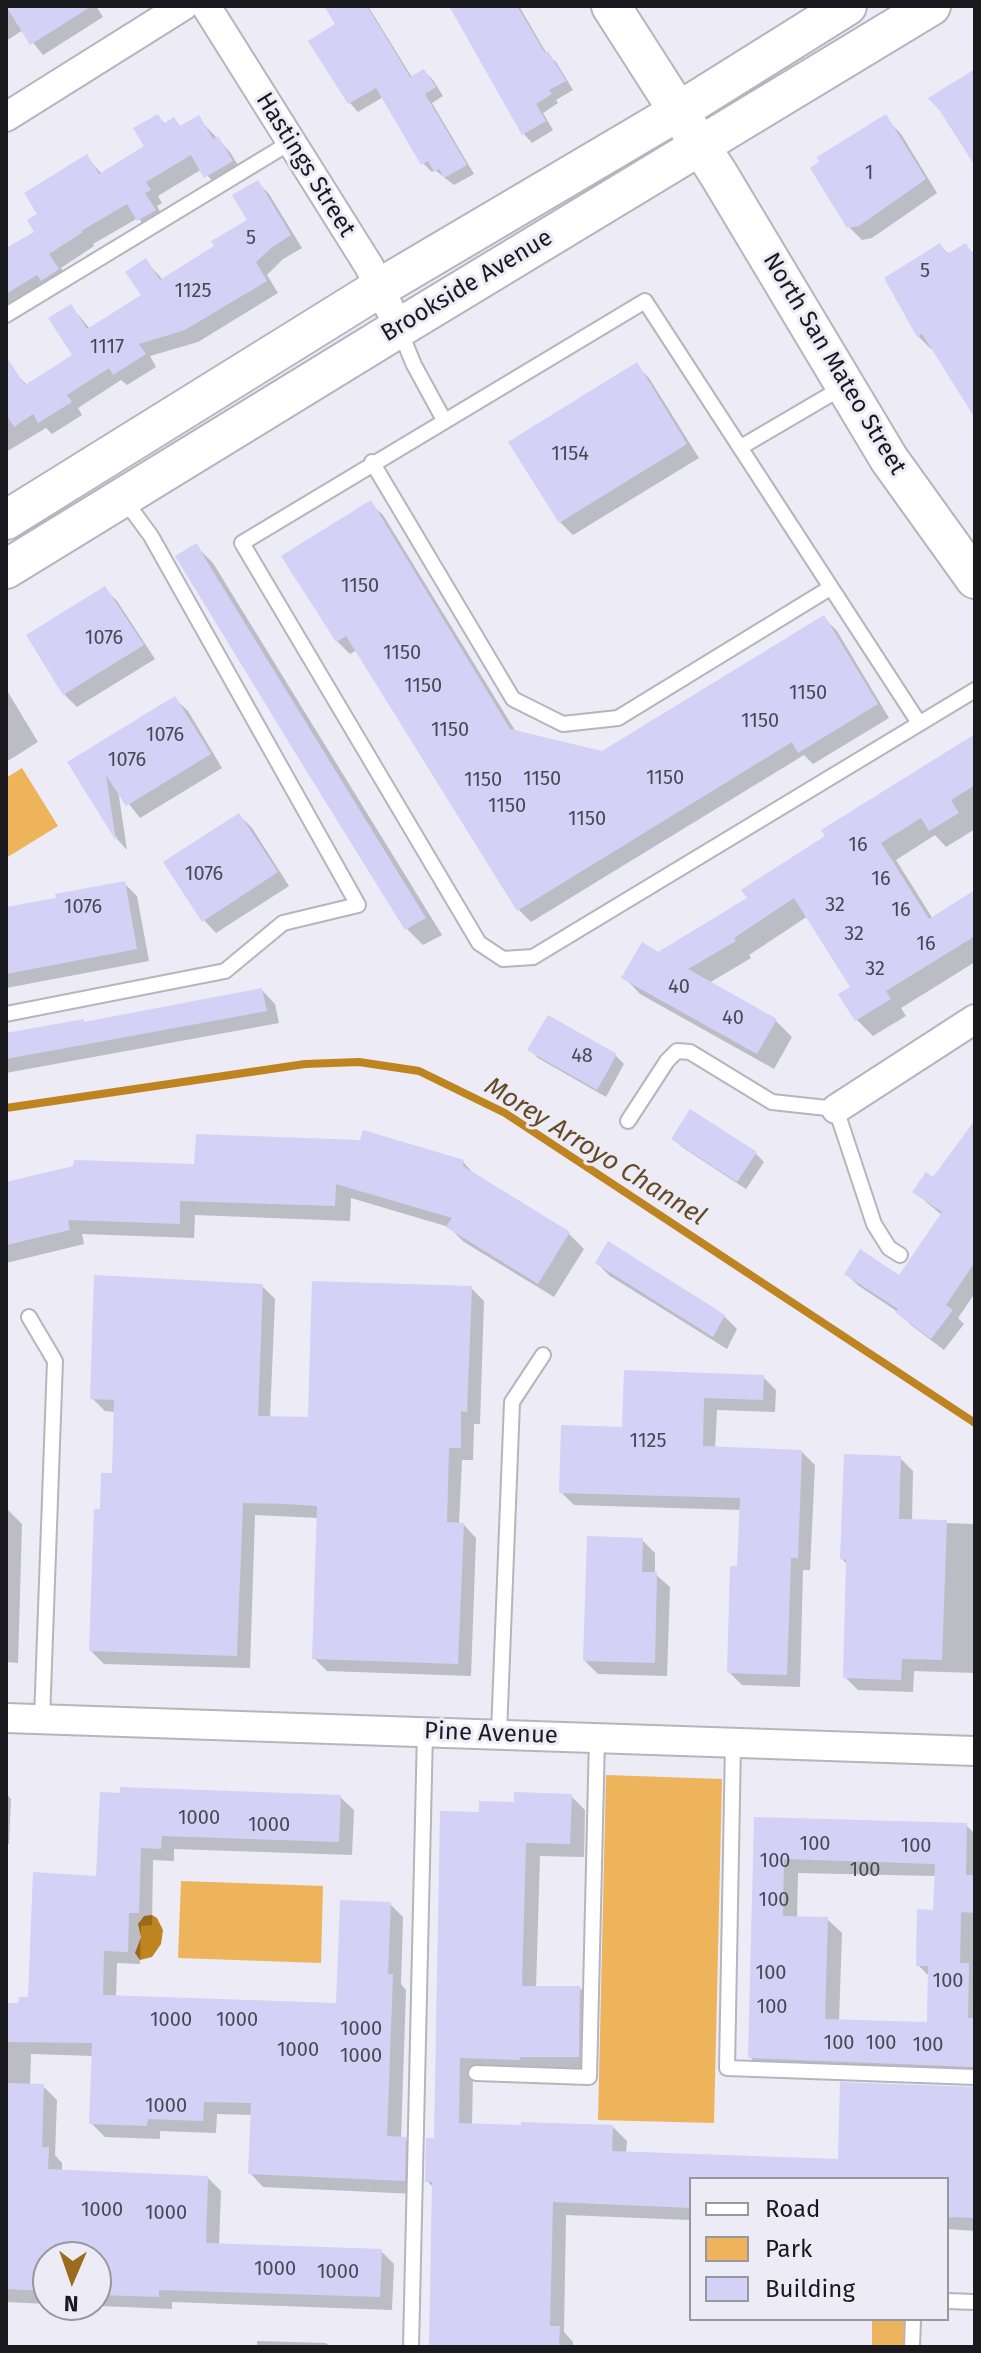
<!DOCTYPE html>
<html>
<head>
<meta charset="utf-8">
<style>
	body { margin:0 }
	#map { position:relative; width:981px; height:2353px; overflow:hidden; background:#ecebf6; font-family:"Fira Sans",sans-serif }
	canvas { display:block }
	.frame { position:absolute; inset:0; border:8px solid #1a1a1e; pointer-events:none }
	.legend { position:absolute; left:689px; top:2177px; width:260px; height:144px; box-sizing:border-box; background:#ecebf6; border:2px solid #9897a0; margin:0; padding:10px 14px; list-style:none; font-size:24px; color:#1a1a1e }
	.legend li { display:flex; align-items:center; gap:16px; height:40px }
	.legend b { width:40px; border:2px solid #9897a0 }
	.north { position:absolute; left:32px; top:2241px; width:80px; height:80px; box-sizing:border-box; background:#ecebf6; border:2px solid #9897a0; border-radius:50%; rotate:182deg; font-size:22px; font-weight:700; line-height:32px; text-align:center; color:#1a1a1e }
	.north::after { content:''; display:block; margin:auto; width:28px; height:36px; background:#9a6c1c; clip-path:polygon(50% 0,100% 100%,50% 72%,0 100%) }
</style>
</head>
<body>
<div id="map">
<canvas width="981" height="2353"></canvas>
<div class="frame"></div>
<ul class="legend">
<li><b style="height:10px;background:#fff"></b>Road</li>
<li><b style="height:22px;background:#edb45b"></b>Park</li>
<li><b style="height:22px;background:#d3d1f6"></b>Building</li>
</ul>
<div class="north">N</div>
</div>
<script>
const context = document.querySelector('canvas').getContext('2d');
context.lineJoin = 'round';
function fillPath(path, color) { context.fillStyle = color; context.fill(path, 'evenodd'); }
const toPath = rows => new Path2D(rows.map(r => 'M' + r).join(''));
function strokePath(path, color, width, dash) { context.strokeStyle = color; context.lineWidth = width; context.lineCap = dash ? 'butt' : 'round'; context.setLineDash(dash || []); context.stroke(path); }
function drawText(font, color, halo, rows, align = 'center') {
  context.font = font + ' "Fira Sans",sans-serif'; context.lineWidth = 6; context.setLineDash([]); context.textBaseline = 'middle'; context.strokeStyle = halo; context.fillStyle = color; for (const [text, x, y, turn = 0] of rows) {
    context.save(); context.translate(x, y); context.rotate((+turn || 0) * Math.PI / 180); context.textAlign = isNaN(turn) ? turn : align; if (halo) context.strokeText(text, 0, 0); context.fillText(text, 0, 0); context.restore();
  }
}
fillPath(toPath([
	[22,768,58,826,6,858,6,778],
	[606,1775,722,1779,714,2123,598,2120],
	[181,1881,323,1886,321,1963,178,1958],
	[872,2319,911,2319,910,2347,872,2347]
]), '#edb45b');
fillPath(toPath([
	[152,1915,157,1918,163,1930,161,1944,152,1957,140,1960,135,1953,141,1937,138,1924,144,1916]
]), '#bd841f');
fillPath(toPath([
	[6,6,96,6,103,17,43,55,23,30,6,41],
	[332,6,368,6,413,79,424,71,433,80,443,96,432,103,474,174,454,185,435,170,432,172,423,163,383,97,358,112,350,103,311,42,338,25],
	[451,6,519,6,547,54,556,62,573,90,556,100,558,103,543,113,553,130,532,143,524,134],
	[158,116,166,125,174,120,182,128,198,118,230,152,244,175,219,189,202,169,158,196,162,203,157,206,167,224,152,233,138,218,93,244,94,246,61,268,71,283,6,315,6,251,37,232,40,214,86,157,102,174,147,147],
	[888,120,901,134,937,193,872,238,862,240,848,226],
	[257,182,269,194,302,248,283,259,267,275,278,293,198,342,150,356,156,367,127,385,121,380,78,408,82,415,52,434,46,428,6,452,6,364,27,385,74,356,71,306,90,329,144,296,146,261,163,280,217,247,249,220],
	[939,245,950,255,966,246,975,255,975,414,933,348,931,349,918,336],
	[636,365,649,378,699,458,573,535,560,522],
	[370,503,383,515,516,732,602,754,824,618,837,631,889,718,813,764,804,755,531,922,519,910,357,650,350,654,337,641],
	[196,546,213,563,442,935,423,945,406,928],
	[104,588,117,601,155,659,77,707,64,694],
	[6,689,38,742,6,762],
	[175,699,188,711,222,768,140,818,118,790,127,850,118,840,70,762],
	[975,737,975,829,946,847,935,835,896,860,933,919,975,892,975,962,901,1008,906,1016,873,1036,857,1020,841,995,852,988,808,916,749,955,751,958,709,983,776,1021,792,1037,774,1069,640,994,624,977,750,899],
	[239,815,252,828,289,886,216,933,204,920],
	[124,883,137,896,149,961,6,988,6,909,58,900],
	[262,990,275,1004,279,1023,6,1073,6,1035,86,1024],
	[548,1017,616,1056,624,1064,606,1097,538,1058,530,1050],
	[975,1123,975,1293,958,1318,964,1324,944,1350,911,1325,898,1312,859,1286,846,1274,900,1277,942,1215,914,1192,934,1180],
	[673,1139,755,1153,764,1162,746,1189,682,1147],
	[463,1162,478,1178,569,1234,584,1249,554,1297,464,1242,449,1227,351,1198,350,1221,195,1215,194,1238,82,1234,84,1244,6,1263,6,1184,196,1166],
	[597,1263,724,1316,737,1329,727,1349,610,1276],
	[262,1286,275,1299,270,1418,310,1419,471,1288,484,1301,480,1424,474,1424,473,1460,462,1460,459,1524,463,1524,476,1538,471,1676,327,1671,314,1658,318,1518,255,1515,250,1668,104,1664,91,1651,102,1511,114,1475,116,1412,105,1411,92,1398],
	[626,1372,763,1377,776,1390,775,1412,717,1410,715,1449,802,1452,815,1465,810,1570,803,1570,800,1687,742,1685,729,1672,739,1568,741,1510,574,1505,561,1492,624,1429],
	[900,1458,913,1471,912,1522,975,1524,975,1673,914,1671,913,1692,858,1690,845,1677,848,1565,842,1559],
	[6,1494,8,1510,22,1524,18,1663,6,1662],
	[642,1540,655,1553,655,1574,670,1587,667,1676,598,1674,585,1661],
	[6,1793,11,1799,9,1844,6,1843],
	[102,1794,340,1797,354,1810,352,1855,174,1849,174,1861,153,1860,152,1925,141,1926,140,1964,117,1963,116,1998,338,2005,390,1904,403,1917,401,1984,406,1990,401,2139,405,2139,418,2152,417,2194,263,2187,250,2173,252,2115,217,2114,216,2133,160,2131,160,2139,105,2137,91,2123,94,2056,31,2054,30,2086,43,2086,57,2100,55,2155,62,2163,62,2171,208,2178,221,2191,219,2245,381,2251,394,2264,392,2310,172,2302,172,2309,75,2305,96,2305,96,2257,48,2257,48,2304,6,2302,6,2005,20,2005,30,1999,98,1878],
	[571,1796,585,1810,584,1857,540,1856,536,1988,580,1988,594,2003,593,2071,473,2071,472,2126,613,2127,627,2141,626,2153,840,2161,842,2084,975,2089,975,2231,947,2229,947,2179,691,2179,691,2220,566,2215,564,2332,573,2342,573,2347,430,2347,434,2188,427,2181,436,2140,481,1814,516,1804],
	[756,1819,966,1825,975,1834,975,2080,764,2072,750,2057],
	[798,1873,936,1876,935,1912,918,1965,930,1977,929,2024,839,2022,842,1933,827,1919,797,1918],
	[257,2341,326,2343,330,2347,257,2347]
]), '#0003');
strokePath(toPath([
	[6,1108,305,1064,359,1062,419,1071,505,1113,975,1423]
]), '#bd841f', 8);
fillPath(toPath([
	[6,6,92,6,30,45],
	[324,6,367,6,410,77,424,69,436,87,425,94,467,165,444,178,439,169,434,172,428,161,421,165,376,88,348,104,308,41,335,24],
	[449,6,517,6,545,53,548,51,566,81,549,90,552,94,536,104,546,121,522,135],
	[975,69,975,166,940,111,928,98],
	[158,114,164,124,174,117,180,126,199,115,213,139,218,136,233,161,204,178,191,155,146,182,151,190,145,193,156,210,137,221,127,204,81,231,83,232,49,254,59,269,41,281,37,275,6,294,6,248,34,232,27,220,37,214,24,193,87,154,99,174,144,146,133,128],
	[886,114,926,179,859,226,847,228,810,168,819,162,817,157],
	[258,180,291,235,271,248,256,262,267,281,185,330,139,344,146,354,113,375,109,368,67,395,72,402,38,423,33,414,14,427,6,414,6,356,25,385,72,355,48,318,71,304,87,329,141,295,125,272,146,258,160,280,214,246,211,241,247,220,232,195],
	[940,243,947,254,966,243,975,258,975,418,922,334,917,337,884,278],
	[637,362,687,444,559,523,508,442],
	[371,500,510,729,602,751,824,615,878,704,798,753,792,742,517,911,346,636,336,642,281,556],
	[197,543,206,560,426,918,405,930,307,772,175,556],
	[105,586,144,645,63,695,26,635],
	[175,696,211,754,126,806,106,775,116,841,67,762],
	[975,734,975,785,951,800,959,813,929,831,921,818,881,843,929,919,975,890,975,936,886,991,891,999,855,1021,838,994,850,987,794,898,734,938,736,941,688,969,777,1019,757,1054,621,978,642,942,658,952,747,898,741,890,825,836,821,830],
	[239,813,278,872,202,922,163,862],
	[125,881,137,949,6,974,6,907,56,898,55,894],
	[262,988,267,1011,6,1059,6,1033,84,1019,84,1022],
	[548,1015,617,1054,597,1090,527,1050],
	[690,1109,757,1152,737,1182,671,1139],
	[975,1120,975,1262,946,1305,953,1310,931,1339,895,1312,898,1309,844,1274,860,1249,899,1275,942,1212,912,1192,926,1172,933,1177],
	[363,1130,464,1160,463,1166,570,1232,538,1284,446,1227,452,1218,336,1184,335,1206,180,1201,180,1224,68,1220,70,1230,6,1245,6,1182,73,1166,74,1160,194,1164,196,1134,360,1140],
	[608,1241,725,1315,713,1337,595,1263],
	[94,1275,263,1284,258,1416,308,1417,312,1281,472,1286,467,1412,461,1411,461,1448,449,1448,447,1522,464,1523,458,1664,312,1659,317,1506,286,1504,243,1503,237,1656,89,1651,94,1509,100,1509,101,1473,112,1473,114,1400,90,1399],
	[624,1370,764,1375,763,1400,704,1398,703,1446,802,1450,798,1558,791,1558,787,1675,727,1673,730,1566,737,1566,740,1498,559,1493,561,1425,622,1427],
	[844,1454,901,1456,899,1519,947,1520,942,1660,902,1659,901,1680,843,1678,846,1560,840,1559],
	[587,1536,643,1538,642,1572,657,1572,655,1663,583,1661],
	[120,1787,341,1795,339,1842,162,1836,161,1849,141,1848,139,1913,129,1913,128,1952,104,1951,103,1995,336,2003,340,1900,391,1902,388,1974,393,1974,387,2136,406,2137,405,2181,248,2174,251,2103,204,2102,203,2121,148,2119,147,2126,89,2124,92,2043,6,2042,6,2003,18,2003,19,1997,28,1997,33,1872,96,1876,100,1792,120,1793],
	[514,1792,572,1794,570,1844,526,1843,522,1986,580,1986,579,2057,520,2057,520,2060,460,2058,459,2123,521,2125,521,2122,613,2125,612,2151,838,2159,840,2082,974,2087,975,2218,947,2217,947,2179,691,2179,691,2208,553,2202,550,2326,560,2326,559,2347,429,2347,432,2182,425,2182,426,2138,434,2138,440,1811,479,1812,479,1801,514,1802],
	[754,1817,967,1823,966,1875,975,1875,975,1913,961,1912,960,1963,969,1963,968,2018,975,2018,974,2067,748,2058],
	[784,1859,935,1864,933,1910,917,1909,916,1966,928,1966,927,2022,825,2019,828,1917,783,1916],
	[6,2083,44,2084,42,2147,49,2147,48,2169,208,2176,206,2243,382,2249,380,2297,159,2290,159,2297,100,2295,102,2257,48,2257,48,2291,6,2289]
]), '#d3d1f6');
const lane = toPath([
	[6,315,291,142],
	[400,331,414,365,444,420],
	[741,447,845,386],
	[372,462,513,699,563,724,618,718,830,588],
	[919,723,645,301,242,543,479,943,503,959,533,957,975,690],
	[6,1014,225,971,283,923,358,905,151,536,123,498],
	[628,1121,667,1061,677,1051,690,1052,772,1102,836,1109,874,1224,889,1248,900,1255],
	[29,1317,55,1361,42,1719],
	[499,1733,512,1402,543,1355],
	[733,1743,727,2068,975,2077],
	[476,2073,589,2077,597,1737],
	[947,2301,975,2302],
	[411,2347,425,1731],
	[912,2347,913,2319]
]);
const street = toPath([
	[206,6,369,266,399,328],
	[6,117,183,6],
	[836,1109,975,1019],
	[6,1718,975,1751]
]);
const secondary = toPath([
	[611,6,719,175,889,459,975,579],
	[6,520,381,287,679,111,847,6],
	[6,569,399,328,931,6]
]);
strokePath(lane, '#b5b4bf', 18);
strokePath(street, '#b5b4bf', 32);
strokePath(secondary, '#b5b4bf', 42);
strokePath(lane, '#fff', 14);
strokePath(street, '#fff', 28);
strokePath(secondary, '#fff', 38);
drawText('20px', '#484854', null, [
	["1",869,173],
	["5",251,238],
	["5",925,271],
	["1125",193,291],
	["1117",107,347],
	["1154",570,454],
	["1150",360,586],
	["1076",104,638],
	["1150",402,653],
	["1150",423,686],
	["1150",808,693],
	["1150",760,721],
	["1150",450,730],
	["1076",165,735],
	["1076",127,760],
	["1150",665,778],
	["1150",542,779],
	["1150",483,780],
	["1150",507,806],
	["1150",587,819],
	["16",858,845],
	["1076",204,874],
	["16",881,879],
	["32",835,905],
	["1076",83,907],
	["16",901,910],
	["32",854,934],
	["16",926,944],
	["32",875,969],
	["40",679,987],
	["40",733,1018],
	["48",582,1056],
	["1125",648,1441],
	["1000",199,1818],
	["1000",269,1825],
	["100",815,1844],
	["100",916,1846],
	["100",775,1861],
	["100",865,1870],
	["100",774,1900],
	["100",771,1973],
	["100",948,1981],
	["100",772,2007],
	["1000",171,2020],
	["1000",237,2020],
	["1000",361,2029],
	["100",839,2043],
	["100",881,2043],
	["100",928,2045],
	["1000",298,2050],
	["1000",361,2056],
	["1000",166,2106],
	["1000",102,2210],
	["1000",166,2213],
	["1000",275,2269],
	["1000",338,2272]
]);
drawText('24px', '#1a1a1e', '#ecebf6', [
	["Hastings Street",305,165,58],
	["Brookside Avenue",467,286,-31],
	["North San Mateo Street",834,364,59],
	["Pine Avenue",491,1734,2]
]);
drawText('italic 26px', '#634a25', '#ecebf6', [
	["Morey Arroyo Channel",595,1152,32]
]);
</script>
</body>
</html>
